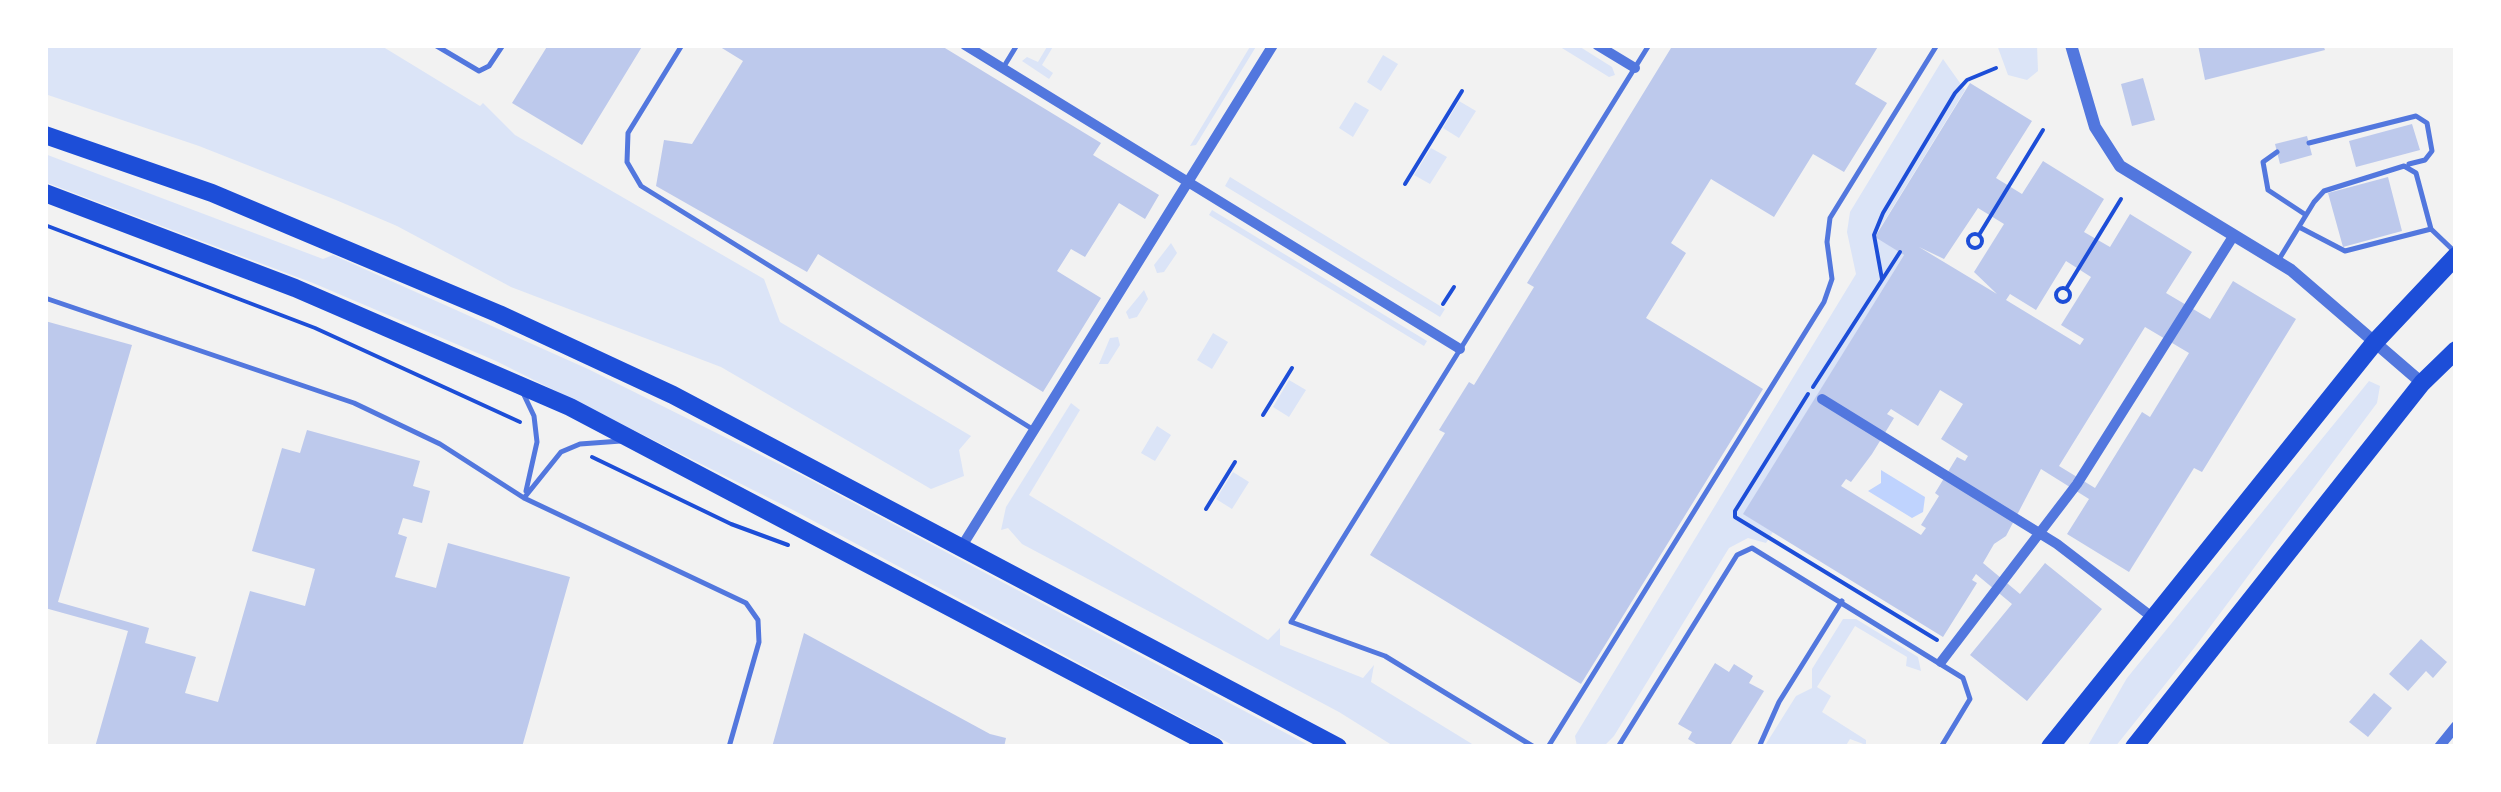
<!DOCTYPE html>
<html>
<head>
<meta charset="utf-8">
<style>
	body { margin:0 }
	#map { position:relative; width:2501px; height:792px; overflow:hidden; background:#f2f2f2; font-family:"Roboto Condensed",sans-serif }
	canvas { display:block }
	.frame { position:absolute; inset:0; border:48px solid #fff; pointer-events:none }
</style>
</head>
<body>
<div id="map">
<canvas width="2501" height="792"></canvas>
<div class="frame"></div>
</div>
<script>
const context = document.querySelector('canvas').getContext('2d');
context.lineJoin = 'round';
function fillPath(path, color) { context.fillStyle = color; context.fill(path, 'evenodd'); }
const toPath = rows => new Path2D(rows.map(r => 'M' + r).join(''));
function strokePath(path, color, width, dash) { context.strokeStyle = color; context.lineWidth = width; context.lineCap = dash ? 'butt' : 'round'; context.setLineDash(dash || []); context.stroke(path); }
fillPath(toPath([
	[45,45,380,45,480,106,483,103,515,135,764,279,780,322,971,436,959,450,964,476,931,489,721,367,511,287,397,226,336,200,199,146,45,94],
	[1048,45,1054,45,1042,65,1053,73,1049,79,1022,61,1027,57,1038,62],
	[1251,45,1257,45,1196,145,1190,146],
	[1557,45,1577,45,1612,67,1615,75,1609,77],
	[1997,45,2037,45,2038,71,2027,80,2008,75],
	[1383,55,1398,64,1381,91,1367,82],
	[1943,59,1965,90,1875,236,1904,255,1744,514,1773,532,1766,543,1748,538,1729,548,1614,736,1603,747,1577,747,1575,736,1856,274,1847,232,1850,212],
	[1459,101,1476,111,1459,138,1443,128],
	[1355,102,1369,110,1353,137,1339,128],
	[1431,148,1447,157,1430,184,1414,175],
	[45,154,323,259,333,255,588,369,805,477,1312,747,1236,747,793,510,496,361,313,283,45,182],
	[1230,177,1445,309,1440,317,1225,186],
	[1212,210,1427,341,1424,346,1209,215],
	[1171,243,1177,253,1164,272,1157,273,1154,265],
	[1144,290,1148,299,1137,317,1129,319,1126,312],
	[1213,333,1228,342,1212,369,1197,360],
	[1118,337,1120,345,1108,364,1099,364,1110,338],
	[1289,380,1306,390,1289,417,1273,407],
	[2369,381,2380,386,2377,403,2195,647,2115,747,2087,747,2127,678],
	[1071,403,1080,410,1029,495,1268,640,1280,628,1280,645,1363,678,1374,665,1371,682,1477,747,1395,747,1339,712,1022,544,1008,528,1001,530,1006,507],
	[1157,426,1171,435,1155,461,1141,453],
	[1233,472,1249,482,1232,509,1216,499],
	[1843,619,1856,619,1918,657,1921,671,1906,666,1907,657,1855,626,1817,687,1831,696,1822,712,1866,740,1866,745,1850,739,1845,747,1764,747,1796,696,1812,688,1812,669]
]), '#dbe4f7');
fillPath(toPath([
	[1881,470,1925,497,1923,512,1912,518,1868,491,1881,483]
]), '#bfd3fe');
fillPath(toPath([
	[548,45,643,45,582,145,512,103],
	[717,45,940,45,1101,143,1093,155,1159,195,1145,219,1119,203,1085,257,1071,249,1057,271,1101,298,1043,392,818,254,807,272,656,186,664,140,692,144,743,61],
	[1665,45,1879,45,1855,84,1887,103,1844,172,1813,154,1774,217,1711,179,1671,243,1686,253,1646,318,1763,389,1581,684,1370,555,1445,433,1439,430,1469,382,1474,385,1534,287,1527,283,1671,48],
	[2198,45,2323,45,2325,50,2205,80],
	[2143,78,2155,120,2132,126,2121,84],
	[1970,83,2032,121,1996,178,2022,194,2043,161,2104,199,2084,232,2110,247,2130,214,2192,252,2166,293,2210,319,2233,281,2296,319,2202,472,2194,468,2129,572,2067,534,2089,499,2041,469,2006,536,1994,544,1983,563,2020,594,2045,563,2102,609,2027,701,1970,655,2012,604,1976,574,1972,580,1977,583,1943,637,1743,514,1904,255,1875,237],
	[1978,208,2004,224,1974,272,1997,294,1919,247,1944,259],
	[2066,261,2091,277,2061,325,2084,339,2080,345,2006,300,2010,294,2036,310],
	[2145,327,2189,353,2150,417,2142,412,2095,488,2059,466],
	[1940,390,1963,404,1941,439,1968,456,1965,461,1957,457,1935,493,1939,496,1921,525,1926,528,1921,535,1841,486,1846,479,1851,482,1872,454,1894,418,1887,414,1891,409,1918,426],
	[2412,124,2420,150,2356,167,2349,141],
	[2307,136,2312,155,2280,164,2275,144],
	[2388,177,2402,231,2343,247,2328,193],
	[45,321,132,345,58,602,149,628,145,643,196,657,185,693,218,702,250,591,305,606,315,569,252,551,282,448,300,453,307,430,420,461,413,486,430,491,422,523,403,518,398,534,407,537,395,577,436,588,448,543,570,577,522,747,95,747,128,631,45,608],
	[804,633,990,734,1006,738,1004,747,772,747],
	[2421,639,2447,662,2433,678,2426,671,2408,691,2389,674],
	[1715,663,1729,672,1734,664,1753,676,1749,683,1764,691,1729,747,1701,747,1688,739,1692,732,1678,724],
	[2374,693,2392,708,2368,737,2349,722]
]), '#bdc9ec');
strokePath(toPath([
	[1405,184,1462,91],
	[45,225,315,328,520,422],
	'1968 241a7 7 0 1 1 14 0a7 7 0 1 1-14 0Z',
	[1979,235,2043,130],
	[1882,279,1874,235,1883,213,1955,93,1967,80,1996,68],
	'2056 295a7 7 0 1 1 14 0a7 7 0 1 1-14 0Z',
	[2066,289,2121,199],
	[1443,304,1454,287],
	[1813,387,1900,252],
	[1808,394,1735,511,1735,517,1937,640],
	[1263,415,1292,368],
	[592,457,731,524,788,545],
	[1206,509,1235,462]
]), '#1d4ed8', 4);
strokePath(toPath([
	[435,45,479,71,489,66,503,45],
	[682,45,628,133,627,162,641,186,1034,430],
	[1003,68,1017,45],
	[2309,143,2416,116,2427,123,2432,151,2425,160,2409,164],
	[2277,152,2263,162,2268,190,2306,215],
	[2431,229,2454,251],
	[2278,261,2314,202,2324,191,2404,166,2416,173,2431,229,2345,251,2299,227],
	[45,298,354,403,440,444,524,498,746,603,758,620,759,642,729,747],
	[524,395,534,416,537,442,526,491],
	[524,498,561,452,580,444,621,441],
	[1534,747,1385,656,1291,622,1649,45],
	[1548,747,1824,302,1832,279,1827,242,1830,218,1937,45],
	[1618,747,1737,555,1752,548,1963,678,1970,699,1941,747],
	[1759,747,1779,702,1842,601]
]), '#5277de', 5);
strokePath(toPath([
	[965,45,1460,349],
	[1597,45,1635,68],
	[1822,399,2057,544,2152,617],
	[962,546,1273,45],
	[1941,662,2077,484,2234,235],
	[2439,747,2456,726]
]), '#5277de', 10);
strokePath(toPath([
	[2071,45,2095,127,2120,166,2291,270,2422,383]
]), '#5277de', 12);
strokePath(toPath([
	[45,135,212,193,499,314,673,395,1338,747],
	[45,193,295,288,570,407,1215,747],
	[2050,747,2375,342,2456,256],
	[2134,747,2422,383,2456,350]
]), '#1d4ed8', 18);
</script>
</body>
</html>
